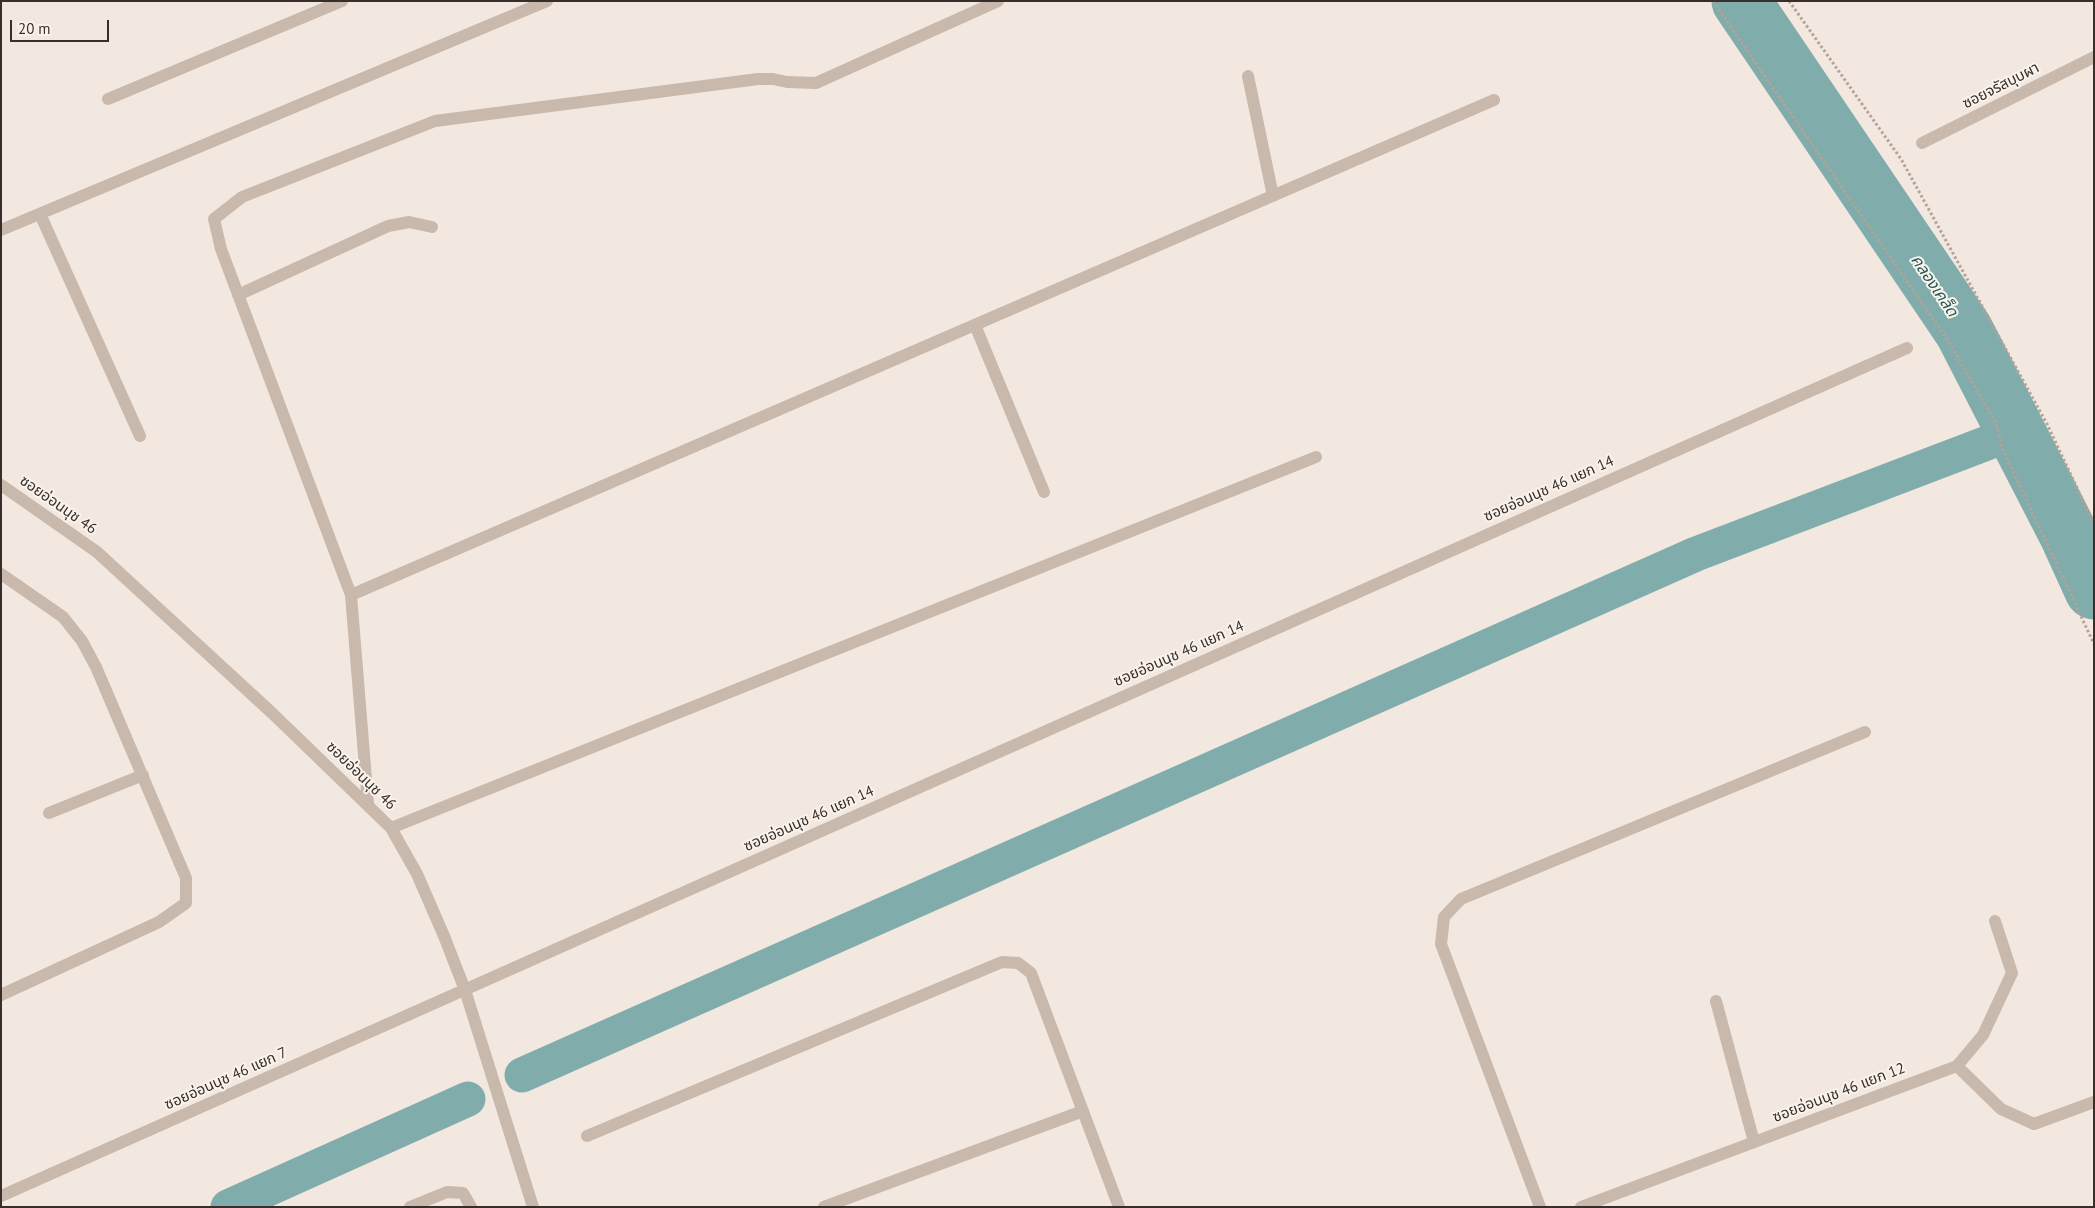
<!DOCTYPE html>
<html>
<head>
<meta charset="utf-8">
<style>
	body { margin:0 }
	#map { position:relative; width:2095px; height:1208px; overflow:hidden; background:#f2e8e0; font-family:"PT Sans",sans-serif }
	canvas { display:block }
	.frame { position:absolute; inset:0; border:2px solid #382e2b; pointer-events:none }
	.scale { position:absolute; left:10px; top:20px; width:99px; height:22px; box-sizing:border-box; border:2px solid #382e2b; border-top:0; padding-left:6px; font-size:15px; line-height:18px; white-space:nowrap; color:#382e2b; -webkit-text-stroke:4px #f9f3ec; paint-order:stroke }
</style>
</head>
<body>
<div id="map">
<canvas width="2095" height="1208"></canvas>
<div class="frame"></div>
<div class="scale">20 m</div>
</div>
<script>
const context = document.querySelector('canvas').getContext('2d');
context.lineJoin = 'round';
const toPath = rows => new Path2D(rows.map(r => 'M' + r).join(''));
function strokePath(path, color, width, dash) { context.strokeStyle = color; context.lineWidth = width; context.lineCap = dash ? 'butt' : 'round'; context.setLineDash(dash || []); context.stroke(path); }
function drawText(font, color, halo, rows, align = 'center') {
  context.font = font + ' "PT Sans","Noto Sans Thai",sans-serif'; context.lineWidth = 4; context.setLineDash([]); context.textBaseline = 'middle'; context.strokeStyle = halo; context.fillStyle = color; for (const [text, x, y, turn = 0] of rows) {
    context.save(); context.translate(x, y); context.rotate((+turn || 0) * Math.PI / 180); context.textAlign = isNaN(turn) ? turn : align; if (halo) context.strokeText(text, 0, 0); context.fillText(text, 0, 0); context.restore();
  }
}
strokePath(toPath([
	[522,1075,1696,554,2016,432],
	[228,1207,468,1099]
]), '#80adac', 35);
strokePath(toPath([
	[1741,1,1964,331,2069,535,2094,590]
]), '#80adac', 59);
strokePath(toPath([
	[1713,1,1949,342,1996,423,2002,448,2094,644],
	[1789,1,1901,159,2047,424,2094,524]
]), '#b5a296', 3, [2.5, 2.5]);
strokePath(toPath([
	[1248,76,1273,196],
	[108,99,342,1],
	[1922,143,2094,57],
	[40,214,140,436],
	[1,230,547,1],
	[238,295,388,226,409,222,432,227],
	[975,325,1044,492],
	[1,485,97,552,272,713,391,828,417,874,444,936,465,990,533,1207],
	[1,574,63,617,82,641,96,667,186,878,186,903,159,922,1,995],
	[351,595,1494,100],
	[368,804,351,595,221,249,214,219,242,197,435,121,758,79,773,79,787,82,816,83,998,1],
	[49,813,143,775],
	[391,828,1316,457],
	[1716,1001,1754,1142],
	[1957,1066,1983,1035,2012,973,1995,921],
	[587,1136,1002,962,1018,963,1031,973,1119,1207],
	[1,1196,1907,348],
	[410,1207,447,1192,463,1193,471,1207],
	[824,1207,1083,1111],
	[1540,1207,1441,944,1444,917,1461,899,1865,732],
	[1581,1207,1957,1066,2001,1109,2034,1124,2094,1102]
]), '#c9b8ac', 12);
drawText('15px', '#382e2b', '#f9f3ec', [
	["ซอยจรัสบุบผา",2001,86,-27],
	["ซอยอ่อนนุช 46 แยก 14",1549,489,-24],
	["ซอยอ่อนนุช 46",58,505,35],
	["ซอยอ่อนนุช 46 แยก 14",1179,654,-24],
	["ซอยอ่อนนุช 46",361,776,44],
	["ซอยอ่อนนุช 46 แยก 14",809,819,-24],
	["ซอยอ่อนนุช 46 แยก 7",226,1079,-24],
	["ซอยอ่อนนุช 46 แยก 12",1839,1093,-21]
]);
drawText('italic 16px', '#225657', '#f9f3ec', [
	["คลองเคล็ด",1934,286,56]
]);
</script>
</body>
</html>
